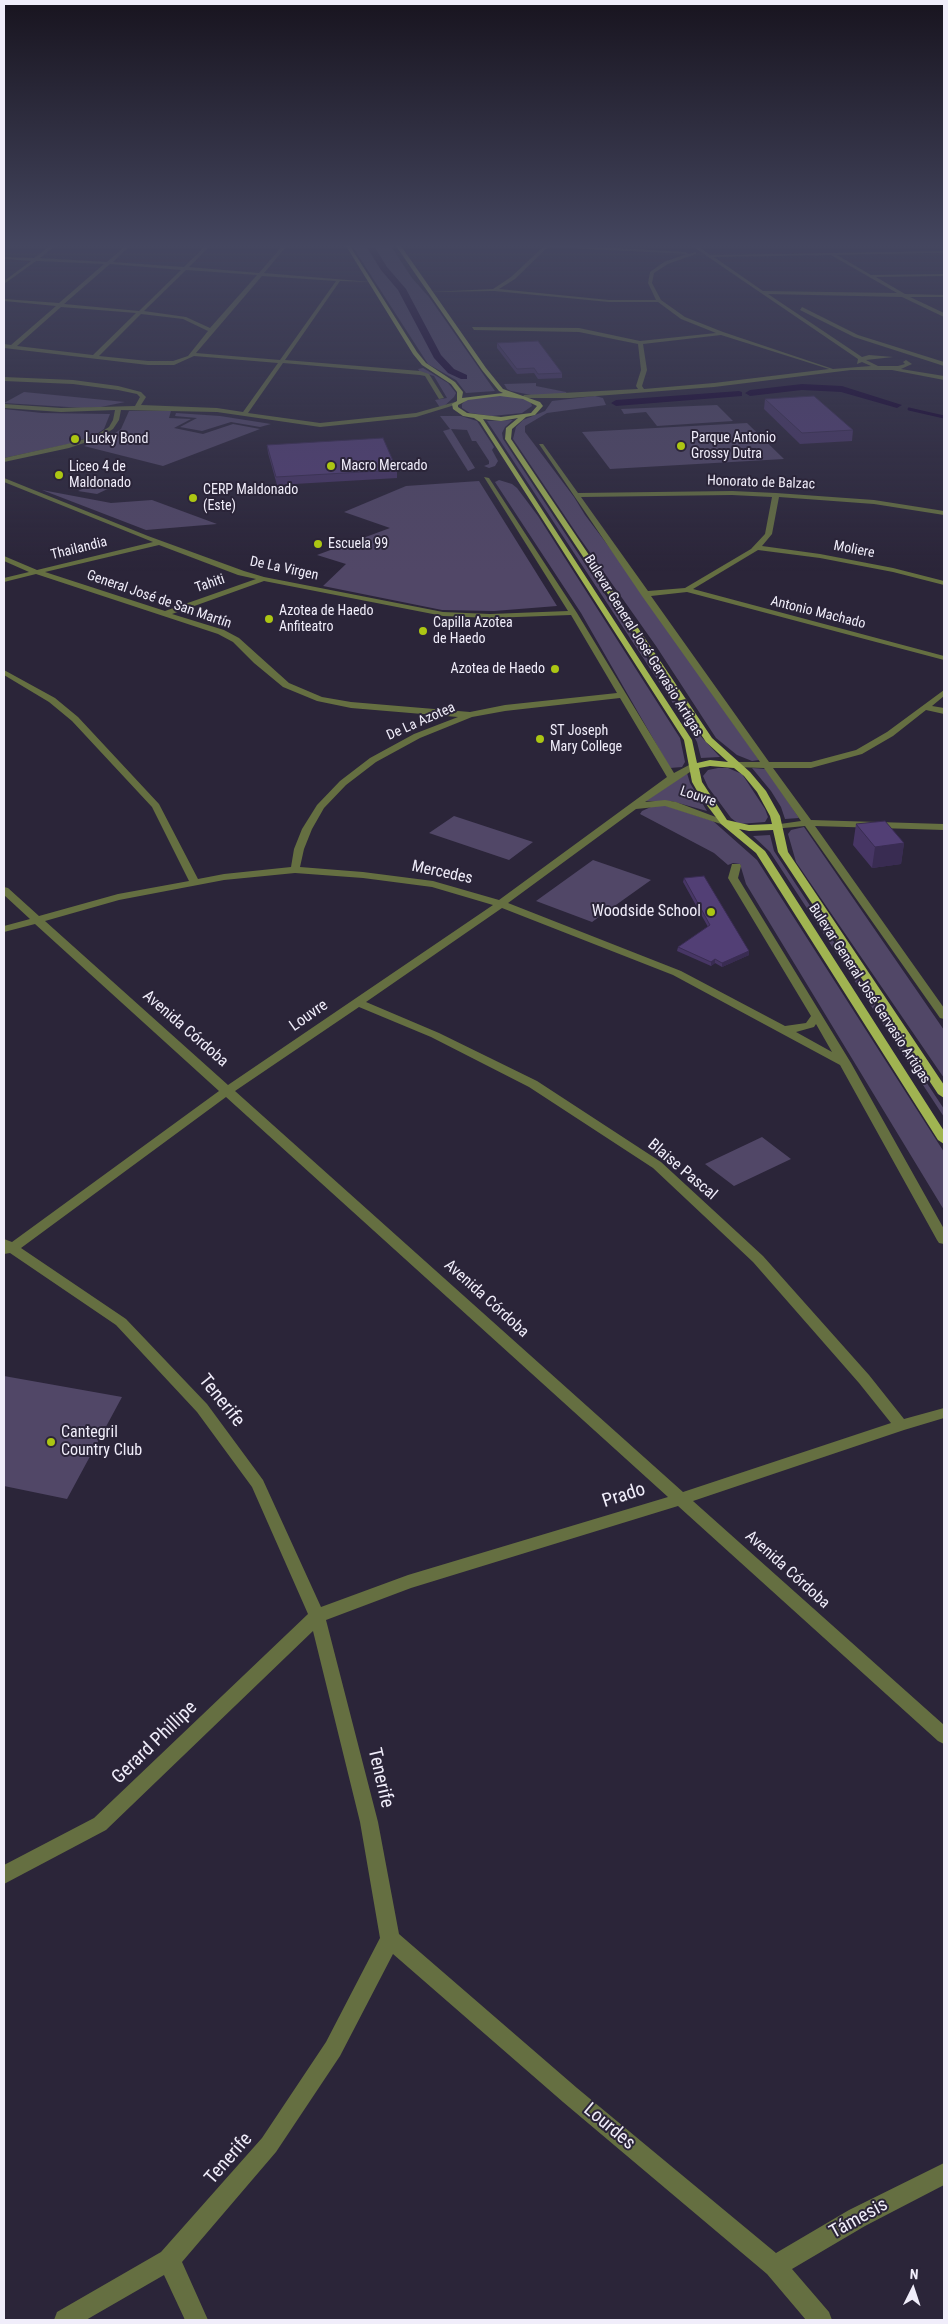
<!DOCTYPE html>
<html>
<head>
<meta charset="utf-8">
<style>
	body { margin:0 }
	#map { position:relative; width:948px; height:2324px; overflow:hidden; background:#2b2539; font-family:"Roboto Condensed",sans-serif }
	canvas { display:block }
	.frame { position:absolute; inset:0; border:5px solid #f0edfa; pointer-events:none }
	.north { position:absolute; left:888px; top:2264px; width:50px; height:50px; -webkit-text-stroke:4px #2b2539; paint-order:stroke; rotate:4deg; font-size:14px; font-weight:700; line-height:20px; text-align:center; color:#f0edfa }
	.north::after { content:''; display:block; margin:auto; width:18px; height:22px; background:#f0edfa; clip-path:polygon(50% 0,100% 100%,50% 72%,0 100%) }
</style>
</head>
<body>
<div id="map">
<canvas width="948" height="2324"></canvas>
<div class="frame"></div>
<div class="north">N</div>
</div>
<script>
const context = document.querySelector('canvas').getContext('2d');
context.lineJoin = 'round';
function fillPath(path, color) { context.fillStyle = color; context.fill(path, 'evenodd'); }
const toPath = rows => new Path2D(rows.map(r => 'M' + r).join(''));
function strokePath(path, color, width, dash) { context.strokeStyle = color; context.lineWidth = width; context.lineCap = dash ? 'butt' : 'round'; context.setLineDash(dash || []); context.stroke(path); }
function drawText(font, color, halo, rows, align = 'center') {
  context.font = font + ' "Roboto Condensed",sans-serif'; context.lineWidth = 4; context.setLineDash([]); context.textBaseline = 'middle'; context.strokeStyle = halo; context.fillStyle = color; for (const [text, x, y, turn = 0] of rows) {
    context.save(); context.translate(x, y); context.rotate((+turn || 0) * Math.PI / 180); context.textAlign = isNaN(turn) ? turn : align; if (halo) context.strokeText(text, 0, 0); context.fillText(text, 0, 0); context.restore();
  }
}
fillPath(toPath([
	[352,246,391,246,412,278,429,297,495,391,466,393,456,380,428,364],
	[423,368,448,383,456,393,454,397,441,409,435,400,447,398,434,376,420,372,418,369],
	[536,383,536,386,566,392,567,395,536,396,511,391,507,389,504,384],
	[24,392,125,402,101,407,84,408,4,403],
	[485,396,510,396,525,399,531,403,532,406,522,413,492,416,470,413,462,408,462,404,466,400],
	[595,396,603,398,606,405,547,413,525,426,525,432,574,497,585,515,622,564,759,760,752,761,737,755,716,738,656,646,579,537,513,439,516,427,523,420,545,411,552,401],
	[717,405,733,421,657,426,646,412,624,414,621,409],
	[4,409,42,413,110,414,104,429,95,435,69,444,4,458],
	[129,411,171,411,169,418,191,419,174,428,203,434,233,424,260,429,163,466,84,446,111,436,121,429],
	[176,413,220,416,271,424,260,427,231,422,202,431,180,427,197,418,175,416],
	[440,416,461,416,477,421,494,447,492,450,498,461,495,466,489,468,484,466,489,464,489,461,476,441,472,441,467,430,451,429,475,468,468,471,443,431,450,429],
	[513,420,505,427,502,433,503,439,693,728,720,757,701,758,697,742,690,729,487,421],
	[747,423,784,459,610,469,582,432],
	[499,480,512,484,517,488,538,516,680,738,685,762,682,767,670,768,581,613,495,482],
	[99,481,118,484,97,494,78,491],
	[479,481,557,606,494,611,442,610,323,586,346,564,317,555,390,528,344,512,406,486],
	[42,490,111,503,152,500,217,524,146,530],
	[718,768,728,768,742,774,765,809,768,817,765,822,739,824,731,818,708,787,703,776,708,770],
	[752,768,766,769,799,818,785,819,781,807,771,791],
	[687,773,690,783,707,811,671,801,645,801],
	[653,806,667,806,713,821,757,860,944,1152,944,1210,746,884,740,864,733,863,728,865,714,853,640,814,642,811],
	[454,816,533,842,509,860,429,833],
	[804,827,944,1030,944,1078,796,862,788,834,791,830],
	[770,835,774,851,944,1109,944,1117,770,852,753,836],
	[593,860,651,880,592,922,536,901],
	[762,1137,791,1159,734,1186,705,1164],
	[4,1376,122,1397,67,1499,4,1486]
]), '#514767');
strokePath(toPath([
	[909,409,944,417]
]), '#14002d', 3);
fillPath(toPath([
	[366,246,374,246,387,267,406,289,441,355,454,369,467,375,467,379,461,379,448,373,434,358,398,290,381,270,366,246],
	[802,384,842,386,902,405,897,408,841,392,802,390,750,396,745,393,750,390,802,384],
	[739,391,742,392,742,396,616,406,611,403,616,400,739,391]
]), '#14002d');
fillPath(toPath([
	[50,246,55,246,40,258,107,262,125,246,130,246,113,262,184,267,205,246,210,246,189,267,259,273,282,246,287,246,264,273,371,282,340,281,285,360,420,371,429,374,444,398,439,399,425,376,420,375,283,363,248,413,320,423,416,413,455,402,458,404,416,417,320,427,217,412,121,410,119,420,113,429,99,438,69,448,4,462,4,458,67,444,95,436,109,427,113,420,115,410,61,412,4,408,4,404,61,408,135,406,140,397,137,394,118,390,73,384,4,381,4,377,73,380,118,386,141,392,146,397,141,405,217,408,243,412,278,363,194,356,174,365,148,365,4,348,4,344,11,345,56,306,4,301,4,299,59,303,104,264,36,261,4,284,4,281,31,261,4,259,4,257,34,258,50,246],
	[110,264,181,270,139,311,64,304,110,264],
	[186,270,257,275,210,328,186,317,144,311,186,270],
	[262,276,336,281,280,360,196,353,262,276],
	[61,307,136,313,93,355,17,346,61,307],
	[141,314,183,319,208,331,188,356,173,361,148,361,99,356,141,314],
	[544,246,582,246,686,252,688,254,696,252,696,254,668,264,654,273,652,283,661,300,685,317,723,332,833,369,871,366,862,362,857,364,858,359,692,246,698,246,710,255,944,251,944,253,837,255,871,275,944,274,944,276,876,277,905,294,944,295,944,297,910,297,944,313,944,317,902,297,768,294,862,357,869,355,893,357,866,360,878,366,898,366,905,364,903,362,906,360,912,364,901,369,944,376,944,380,892,370,851,370,714,387,570,398,522,398,524,395,638,389,636,386,641,370,638,344,579,332,474,330,472,327,579,328,640,341,716,333,681,319,658,302,609,302,494,291,429,292,493,289,511,277,544,246],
	[548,247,549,247,686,254,664,262,650,272,648,283,656,300,609,300,499,289,515,279,548,247],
	[831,255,897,293,763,291,714,257,831,255],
	[721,335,829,369,714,383,644,389,642,386,647,370,643,344,721,335],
	[802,307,858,335,944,362,944,366,854,337,800,310,802,307],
	[539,444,543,444,578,493,732,491,776,493,874,500,944,511,944,515,874,504,779,497,772,534,762,546,820,554,893,568,944,581,944,585,893,572,820,558,758,550,693,589,944,656,944,660,687,592,651,596,769,762,811,762,856,750,887,732,944,690,944,696,932,706,944,708,944,714,926,710,893,736,862,754,811,768,773,768,811,820,944,824,944,830,815,826,944,1008,944,1019,940,1018,805,826,773,829,773,825,801,821,764,768,734,767,734,763,737,762,760,762,642,596,539,444],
	[732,495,772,497,765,534,751,549,685,588,648,591,581,497,732,495],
	[484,477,489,478,577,613,674,773,691,764,699,766,645,802,665,800,676,802,729,822,724,825,721,824,665,806,636,809,508,903,681,971,785,1026,806,1023,811,1016,728,878,732,864,740,864,741,866,738,878,851,1063,944,1229,944,1244,939,1243,937,1240,840,1065,673,975,502,908,366,1002,439,1033,537,1081,661,1162,763,1256,869,1375,904,1419,944,1408,944,1418,904,1430,693,1501,944,1725,944,1744,938,1741,678,1506,411,1588,326,1620,378,1822,399,1934,577,2088,776,2253,849,2210,944,2163,944,2185,865,2226,792,2269,829,2312,832,2320,806,2320,767,2274,563,2102,393,1954,340,2056,276,2152,182,2262,208,2320,185,2320,164,2275,86,2320,54,2320,57,2312,161,2252,262,2138,326,2042,380,1938,360,1822,313,1631,106,1830,4,1884,4,1865,94,1818,308,1614,252,1487,197,1412,116,1325,10,1253,4,1254,4,1239,12,1242,219,1091,35,924,4,932,4,926,30,919,4,895,4,887,8,888,39,916,118,894,189,881,152,807,72,721,49,702,4,675,4,670,55,698,78,717,159,804,198,879,224,874,291,867,294,849,302,829,317,805,340,781,370,758,414,734,458,717,351,708,317,701,283,687,254,663,233,642,218,634,36,574,4,582,4,578,29,572,4,561,4,556,37,570,153,542,4,482,4,478,148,536,244,571,264,577,443,612,490,614,568,611,484,477],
	[159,545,238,575,256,579,165,611,45,572,159,545],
	[264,581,443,616,490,618,571,615,617,693,505,705,470,712,351,702,322,697,289,683,239,638,224,630,172,614,264,581],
	[620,698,667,777,499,900,433,881,363,872,300,867,304,849,312,829,324,808,346,785,376,762,420,738,472,717,505,711,620,698],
	[295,873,363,878,432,887,493,905,228,1085,45,921,119,900,224,880,295,873],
	[359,1007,431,1037,529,1087,653,1168,753,1262,859,1383,891,1423,683,1492,235,1091,359,1007],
	[816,1024,832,1052,796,1032,814,1027,816,1024],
	[226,1097,668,1497,408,1575,321,1607,263,1480,207,1404,126,1319,21,1248,226,1097]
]), '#656f41');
fillPath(toPath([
	[346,246,350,246,417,352,426,363,455,382,463,392,462,398,503,393,499,391,482,370,396,246,401,246,486,368,503,389,540,402,543,406,535,415,526,417,512,429,511,439,712,738,750,772,766,791,780,816,788,852,944,1085,944,1098,938,1094,778,852,773,830,749,831,739,829,765,851,944,1131,944,1144,938,1140,756,853,721,824,700,796,692,782,684,740,480,422,474,418,463,416,453,409,452,404,457,401,457,392,451,384,422,365,413,354,346,246],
	[500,396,523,399,537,406,531,413,501,417,467,413,458,407,458,405,468,400,500,396],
	[518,418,506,428,505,439,706,742,728,762,710,760,697,763,692,740,483,419,501,421,518,418],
	[710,766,734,768,744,776,757,792,770,816,772,824,749,825,727,820,702,782,699,768,710,766]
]), '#a0b451');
fillPath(toPath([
	[497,343,562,373,562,378,538,379,534,373,517,374,497,348],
	[765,399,853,430,852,441,800,444,764,409],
	[267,445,397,470,397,478,277,485,268,453],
	[856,824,904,843,901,864,872,868,853,845],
	[684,878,749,955,722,967,715,963,711,966,677,951,678,947,708,927,683,882]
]), '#473665');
fillPath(toPath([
	[904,843,901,864,872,868,875,847],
	[749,951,749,955,722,967,722,963],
	[715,959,715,963,711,966,711,962]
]), '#392c52');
const building = toPath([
	[538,341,562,373,538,374,534,368,517,369,497,343,538,341],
	[814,396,853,430,802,433,765,399,814,396],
	[383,438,397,470,276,477,267,445,383,438],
	[885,821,904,843,875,847,856,824,885,821],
	[704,876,749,951,722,963,715,959,711,962,678,947,710,925,684,878,704,876]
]);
fillPath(building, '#523f75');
strokePath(building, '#392c52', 1);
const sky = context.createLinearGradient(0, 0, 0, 572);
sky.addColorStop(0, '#18141f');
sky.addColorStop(0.43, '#44465f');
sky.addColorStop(1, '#44465f00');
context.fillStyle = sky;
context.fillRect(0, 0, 948, 572);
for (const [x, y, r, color] of [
	[75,439,5,"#acc613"],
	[681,446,5,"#acc613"],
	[331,466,5,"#acc613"],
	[59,475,5,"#acc613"],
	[193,498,5,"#acc613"],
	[318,544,5,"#acc613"],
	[269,619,5,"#acc613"],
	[423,631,5,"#acc613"],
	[555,669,5,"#acc613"],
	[540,739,5,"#acc613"],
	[711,912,5,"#acc613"],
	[51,1442,5,"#acc613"]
]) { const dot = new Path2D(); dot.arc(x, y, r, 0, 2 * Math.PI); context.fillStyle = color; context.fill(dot); strokePath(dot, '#2b2539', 2); }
drawText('14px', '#f0edfa', '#2b2539', [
	["Parque Antonio",691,438],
	["Grossy Dutra",691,454],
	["Lucky Bond",85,439],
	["Macro Mercado",341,466],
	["Liceo 4 de",69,467],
	["Maldonado",69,483],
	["CERP Maldonado",203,490],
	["(Este)",203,506],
	["Escuela 99",328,544],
	["Azotea de Haedo",279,611],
	["Anfiteatro",279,627],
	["Capilla Azotea",433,623],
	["de Haedo",433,639],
	["Azotea de Haedo",545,669,"right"],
	["ST Joseph",550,731],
	["Mary College",550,747]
], 'left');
drawText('14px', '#f0edfa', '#2b2539', [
	["Honorato de Balzac",761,483,2],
	["Thailandia",79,549,-14],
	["Moliere",854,550,11],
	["De La Virgen",284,569,12],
	["Tahiti",210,584,-19],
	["General José de San Martín",159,600,19],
	["Antonio Machado",818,613,14],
	["Bulevar General José Gervasio Artigas",643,646,58],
	["De La Azotea",421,722,-24],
	["Louvre",698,797,18],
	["Bulevar General José Gervasio Artigas",869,994,57]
]);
drawText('16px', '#f0edfa', '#2b2539', [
	["Mercedes",442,873,12],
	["Louvre",309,1016,-35],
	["Avenida Córdoba",185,1029,41],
	["Blaise Pascal",682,1170,40],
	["Avenida Córdoba",486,1299,42],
	["Avenida Córdoba",787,1570,42]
]);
drawText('16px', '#f0edfa', '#2b2539', [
	["Woodside School",701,912],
	["Cantegril",61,1433,"left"],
	["Country Club",61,1451,"left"]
], 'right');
drawText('19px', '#f0edfa', '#2b2539', [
	["Tenerife",221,1401,51],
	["Prado",624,1496,-18],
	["Gerard Phillipe",155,1743,-44],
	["Tenerife",380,1778,77],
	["Lourdes",609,2127,40],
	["Tenerife",229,2159,-49],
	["Támesis",859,2219,-29]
]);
</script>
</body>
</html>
